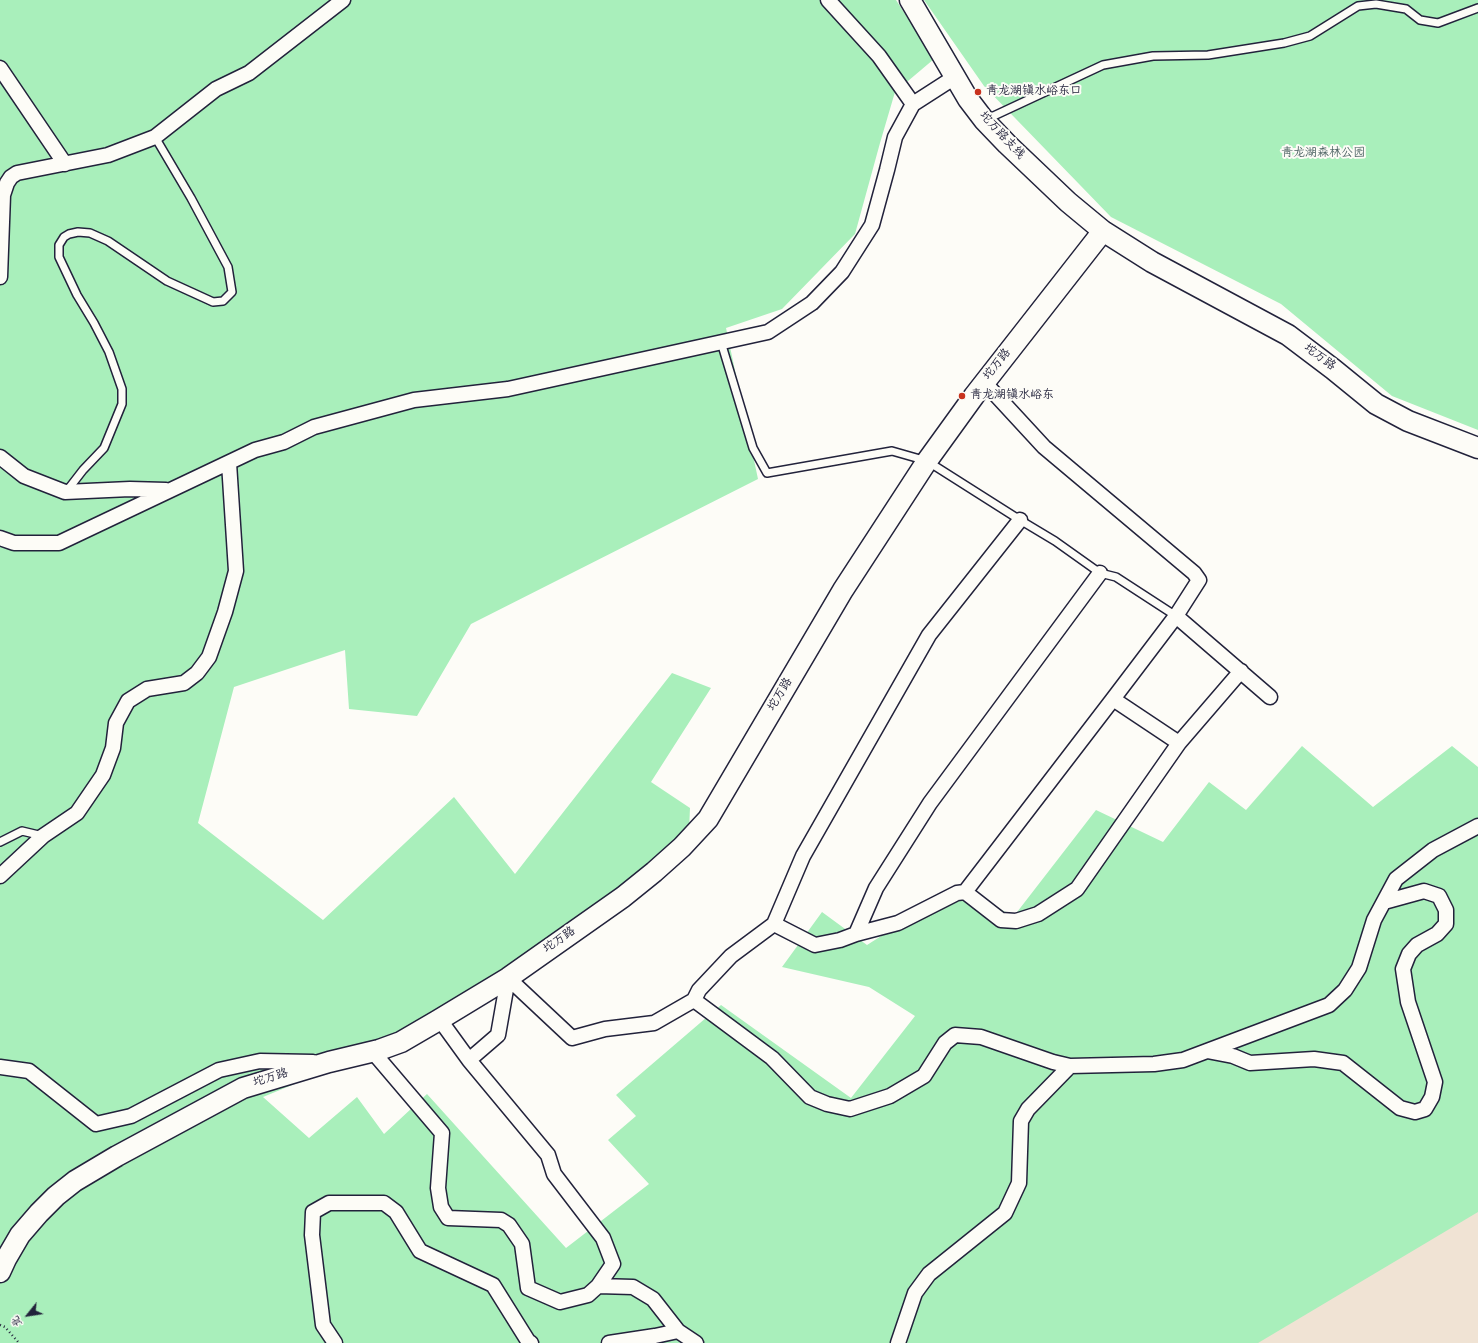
<!DOCTYPE html>
<html>
<head>
<meta charset="utf-8">
<style>
	body { margin:0 }
	#map { position:relative; width:1478px; height:1343px; overflow:hidden; background:#fdfcf7; font-family:"Gochi Hand","LXGW WenKai TC",sans-serif }
	canvas { display:block }
	.north { position:absolute; left:8px; top:1295px; width:40px; height:40px; -webkit-text-stroke:3px #fdfcf7; paint-order:stroke; rotate:240deg; font-size:11px; font-weight:700; line-height:16px; text-align:center; color:#22223b }
	.north::after { content:''; display:block; margin:auto; width:14px; height:18px; background:#22223b; clip-path:polygon(50% 0,100% 100%,50% 72%,0 100%) }
</style>
</head>
<body>
<div id="map">
<canvas width="1478" height="1343"></canvas>
<div class="north">北</div>
</div>
<script>
const context = document.querySelector('canvas').getContext('2d');
context.lineJoin = 'round';
function fillPath(path, color) { context.fillStyle = color; context.fill(path, 'evenodd'); }
const toPath = rows => new Path2D(rows.map(r => 'M' + r).join(''));
function strokePath(path, color, width, dash) { context.strokeStyle = color; context.lineWidth = width; context.lineCap = dash ? 'butt' : 'round'; context.setLineDash(dash || []); context.stroke(path); }
function drawText(font, color, halo, rows, align = 'center') {
  context.font = font + ' "Gochi Hand","LXGW WenKai TC",sans-serif'; context.lineWidth = 4; context.setLineDash([]); context.textBaseline = 'middle'; context.strokeStyle = halo; context.fillStyle = color; for (const [text, x, y, turn = 0] of rows) {
    context.save(); context.translate(x, y); context.rotate((+turn || 0) * Math.PI / 180); context.textAlign = isNaN(turn) ? turn : align; if (halo) context.strokeText(text, 0, 0); context.fillText(text, 0, 0); context.restore();
  }
}
fillPath(toPath([
	[1478,1146,1478,1343,1107,1343]
]), '#f0e3d4');
fillPath(toPath([
	[0,0,896,0,934,59,895,92,880,143,855,234,782,309,726,328,758,479,471,624,417,716,349,709,345,650,234,687,198,823,323,920,454,797,515,874,672,673,711,688,651,782,690,808,688,853,411,1036,263,1097,309,1138,357,1097,384,1134,427,1094,566,1248,649,1184,608,1140,636,1116,616,1095,721,1005,851,1098,915,1016,869,987,782,967,822,912,867,945,957,888,1014,916,1096,810,1163,842,1209,782,1246,810,1302,746,1373,807,1452,746,1478,767,1478,1212,1258,1343,0,1343],
	[924,0,1478,0,1478,430,1392,396,1281,304,1111,217,984,86]
]), '#a9efbb');
const service = toPath([
	[985,120,1103,65,1153,56,1208,55,1284,43,1310,36,1358,6,1376,4,1406,9,1420,20,1438,23,1478,8],
	[721,342,753,448,767,473,892,451,927,461,1020,520,1055,541,1100,573,1116,577,1176,616],
	[66,492,83,470,104,448,122,404,122,389,109,352,94,323,77,295,59,257,59,245,64,237,69,234,78,232,90,233,108,241,167,281,213,302,223,301,232,292,228,267,191,198,155,137],
	[0,842,22,831,43,836]
]);
const minor = toPath([
	[828,0,879,56,913,104],
	[0,68,65,164],
	[0,277,3,195,7,183,11,177,17,173,108,155,155,137,216,89,249,73,343,0],
	[0,457,24,476,65,492,130,489,166,490],
	[0,538,14,543,59,543,255,450,284,442,314,427,414,400,508,389,768,332,812,303,842,272,872,225,887,170,895,137,913,104,955,77],
	[1176,616,1270,697],
	[1113,699,1179,743],
	[0,876,43,836,77,813,103,775,113,748,116,723,128,701,147,689,184,683,197,673,209,657,225,612,236,571,229,463],
	[965,892,1001,920,1016,921,1038,914,1077,889,1179,743,1241,671],
	[774,924,815,945,840,940,856,934,898,923,957,893,965,892,1113,699,1176,616,1199,580,1194,573,1044,447,984,382],
	[856,934,876,888,930,803,1100,573],
	[508,978,572,1038,605,1029,654,1023,694,1000,699,990,731,956,774,924,803,856,929,635,1020,520],
	[694,1000,772,1058,810,1097,827,1104,850,1109,890,1096,924,1076,945,1043,955,1035,981,1037,1053,1062,1070,1066,1154,1064,1183,1060,1329,1005,1345,990,1359,968,1374,920,1396,879,1433,850,1478,826],
	[440,1020,469,1060,498,1035,508,978],
	[1207,1051,1233,1056,1250,1063,1314,1059,1343,1063,1400,1108,1415,1112,1425,1109,1432,1097,1435,1082,1408,1002,1403,969,1409,954,1417,945,1437,934,1446,924,1446,910,1439,896,1424,891,1384,902],
	[373,1052,442,1133,438,1188,441,1207,448,1218,501,1220,509,1225,522,1244,528,1288,560,1302,588,1295,598,1286,613,1264,603,1238,554,1174,548,1155,469,1060],
	[0,1067,29,1071,96,1124,131,1116,219,1070,260,1061,313,1062],
	[598,1286,633,1287,653,1299,678,1331],
	[335,1343,323,1325,312,1235,313,1212,329,1203,384,1203,396,1212,420,1251,493,1285,528,1341,531,1343],
	[609,1343,655,1336,678,1331,696,1343],
	[898,1343,915,1293,929,1274,1005,1213,1019,1183,1021,1121,1028,1109,1070,1066]
]);
const secondary = toPath([
	[910,0,968,99,984,120,1007,144,1068,202,1103,231,1152,262,1288,335,1333,369,1376,404,1408,421,1478,448],
	[0,1272,6,1259,20,1235,39,1213,56,1196,75,1181,117,1156,243,1088,329,1062,379,1050,401,1042,437,1021,508,978,623,897,654,872,682,847,708,819,843,590,927,461,974,396,1103,231]
]);
strokePath(service, '#22223b', 10);
strokePath(minor, '#22223b', 17);
strokePath(secondary, '#22223b', 23);
strokePath(toPath([
	[0,1325,5,1327,19,1343]
]), '#22223b', 2.5, [1, 3]);
strokePath(service, '#fdfcf7', 7);
strokePath(minor, '#fdfcf7', 14);
strokePath(secondary, '#fdfcf7', 20);
for (const [x, y, r, color] of [
	[978,92,4,"#c8321e"],
	[962,396,4,"#c8321e"]
]) { const dot = new Path2D(); dot.arc(x, y, r, 0, 2 * Math.PI); context.fillStyle = color; context.fill(dot); strokePath(dot, '#fdfcf7', 1.5); }
drawText('12px', '#22223b', '#fdfcf7', [
	["青龙湖镇水峪东口",986,92],
	["青龙湖镇水峪东",970,396]
], 'left');
drawText('12px', '#22223b', '#fdfcf7', [
	["坨万路支线",1001,136,47],
	["坨万路",1319,358,37],
	["坨万路",998,365,-52],
	["坨万路",781,695,-59],
	["坨万路",560,941,-35],
	["坨万路",271,1079,-17]
]);
drawText('12px', '#4a6061', '#fdfcf7', [
	["青龙湖森林公园",1323,154]
]);
</script>
</body>
</html>
